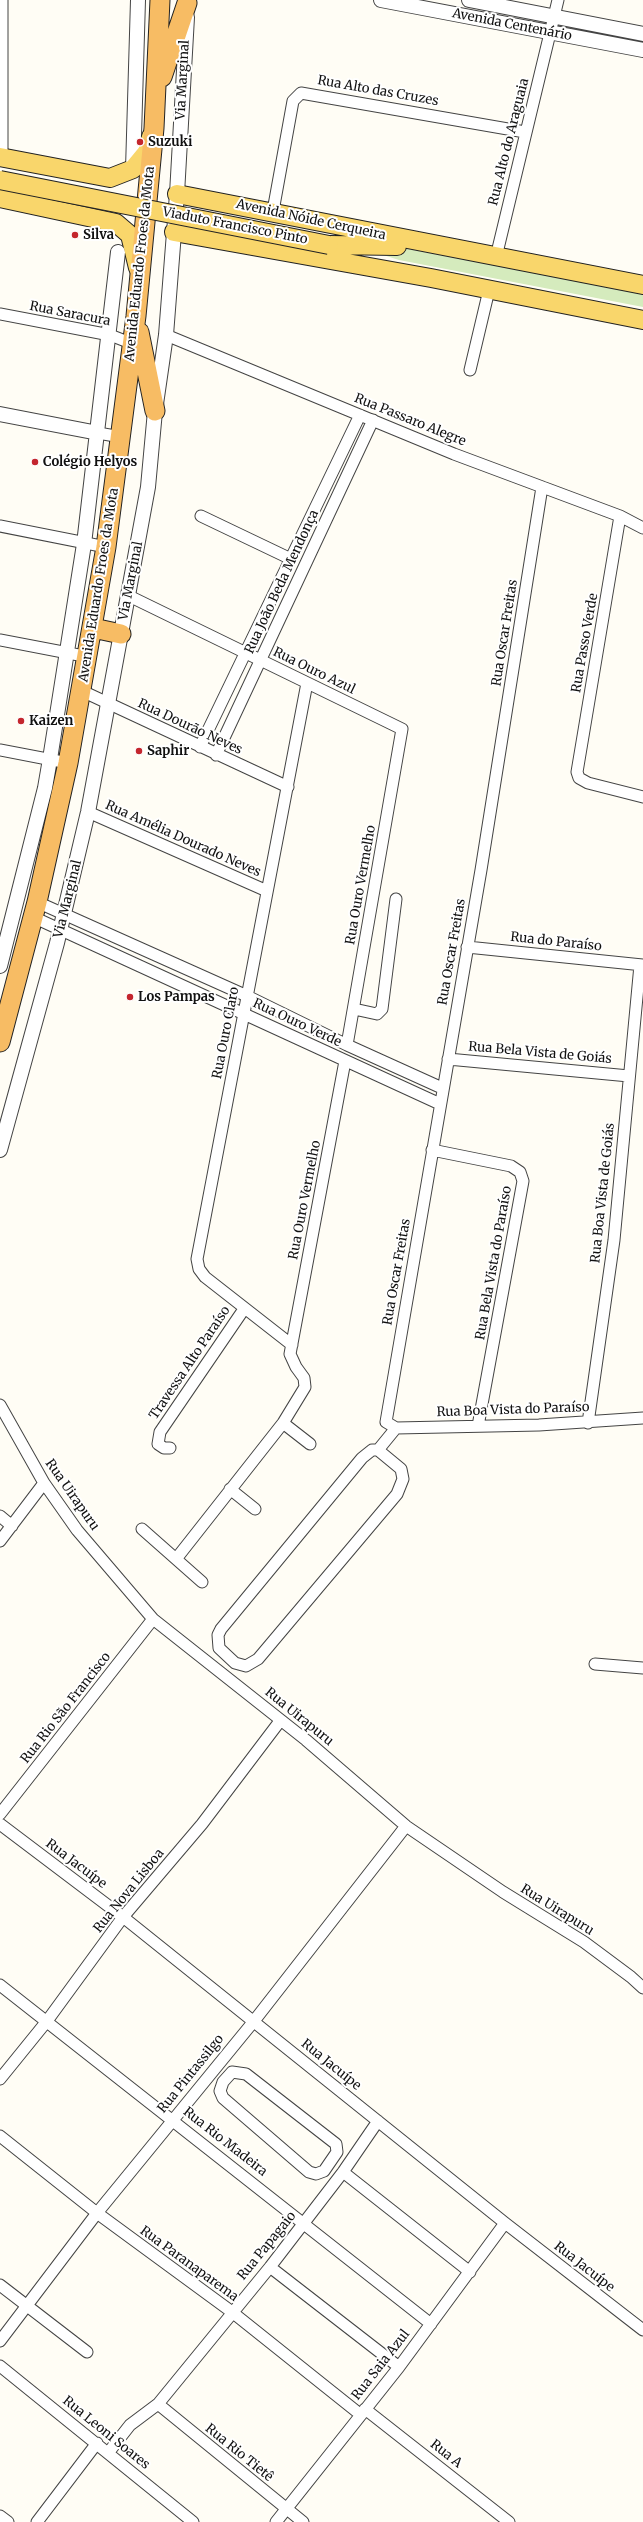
<!DOCTYPE html>
<html>
<head>
<meta charset="utf-8">
<style>
	body { margin:0 }
	canvas { display:block; background:#fffdf5 }
</style>
</head>
<body>
<canvas width="643" height="2522"></canvas>
<script>
const context = document.querySelector('canvas').getContext('2d');
context.lineJoin = 'round';
function fillPath(path, color) { context.fillStyle = color; context.fill(path, 'evenodd'); }
const toPath = rows => new Path2D(rows.map(r => 'M' + r).join(''));
function strokePath(path, color, width, dash) { context.strokeStyle = color; context.lineWidth = width; context.lineCap = dash ? 'butt' : 'round'; context.setLineDash(dash || []); context.stroke(path); }
function drawText(font, color, halo, rows, align = 'center') {
  context.font = font + ' Merriweather,serif'; context.lineWidth = 4; context.setLineDash([]); context.textBaseline = 'middle'; context.strokeStyle = halo; context.fillStyle = color; for (const [text, x, y, turn = 0] of rows) {
    context.save(); context.translate(x, y); context.rotate((+turn || 0) * Math.PI / 180); context.textAlign = isNaN(turn) ? turn : align; if (halo) context.strokeText(text, 0, 0); context.fillText(text, 0, 0); context.restore();
  }
}
fillPath(toPath([
	[355,246,403,248,643,294,643,307,399,260]
]), '#d5ebbd');
const minor = toPath([
	[2,157,2,0],
	[273,211,293,101,301,93,525,132],
	[496,257,558,0],
	[0,314,110,335,133,344],
	[166,335,454,454,620,516,643,528],
	[470,370,489,290],
	[98,433,121,437],
	[542,487,481,870,386,1422,396,1428,539,1425,643,1418],
	[201,516,291,559],
	[620,516,577,772,579,778,588,783,643,797],
	[0,526,106,547],
	[129,596,402,729,347,1045],
	[0,640,89,657],
	[82,691,288,787],
	[200,747,360,415],
	[0,750,68,763],
	[216,755,373,420],
	[88,812,267,891],
	[37,902,247,996,347,1045,442,1088],
	[33,917,440,1104],
	[467,947,643,965],
	[354,1009,377,1014,382,1009,396,899],
	[448,1059,629,1076],
	[432,1150,511,1166,520,1172,523,1181,478,1426],
	[292,1345,205,1277,199,1269,197,1259,307,683],
	[0,1405,44,1483,77,1530,153,1619,306,1740,406,1826,503,1892,584,1942,631,1977,643,1988],
	[283,1423,310,1444],
	[588,1423,614,1240,640,965],
	[170,1448,164,1448,158,1444,160,1432,244,1309],
	[372,1450,378,1450,401,1469,403,1479,397,1494,258,1659,246,1666,235,1663,219,1648,218,1635,221,1629,362,1458,372,1450],
	[378,1450,396,1428],
	[230,1489,255,1509],
	[0,1516,12,1526],
	[142,1529,202,1582],
	[0,1541,44,1483],
	[176,1559,283,1423,305,1387,304,1378,296,1367,290,1354,345,1061],
	[595,1664,643,1668],
	[0,1814,153,1619],
	[0,1824,123,1917,505,2223,643,2330],
	[0,1985,431,2324],
	[232,2072,246,2074,336,2144,337,2152,324,2171,316,2174,309,2172,223,2098,220,2091,223,2082,232,2072],
	[0,2079,47,2021,123,1917,202,1824,280,1721],
	[0,2136,97,2213,232,2312,361,2415],
	[343,2172,470,2272],
	[270,2267,399,2367],
	[0,2285,87,2352],
	[0,2341,97,2213,254,2021,406,1826],
	[0,2366,193,2522],
	[158,2404,303,2522],
	[365,2409,509,2522],
	[108,2453,130,2425,158,2404,270,2267,343,2172,378,2121],
	[0,2516,8,2522],
	[37,2522,97,2443],
	[276,2522,399,2367,505,2223]
]);
const tertiary = toPath([
	[381,0,643,50],
	[469,0,643,34],
	[133,169,138,0],
	[0,414,98,433],
	[0,966,45,788,50,759,84,544,118,252],
	[0,1150,57,943,88,812,148,487,155,411,166,335,177,194,187,17]
]);
const primary = toPath([
	[0,157,110,178,133,169,147,152,151,137],
	[177,194,643,285],
	[0,198,116,223,130,235,138,268],
	[174,232,431,278,643,320],
	[329,245,397,246]
]);
const trunk = toPath([
	[162,77,187,3],
	[139,332,155,411],
	[93,628,121,634],
	[0,1042,37,902,68,763,106,547,136,316,154,128,160,0]
]);
strokePath(minor, '#444', 13);
strokePath(tertiary, '#444', 16);
strokePath(primary, '#222', 20);
strokePath(trunk, '#222', 21);
strokePath(minor, '#fff', 11);
strokePath(tertiary, '#fff', 14);
strokePath(primary, '#f9d66b', 18);
strokePath(trunk, '#f7bc64', 19);
const primaryBridge = toPath([
	[0,180,329,245]
]);
strokePath(primaryBridge, '#222', 20, []);
strokePath(primaryBridge, '#f9d66b', 18);
for (const [x, y, r, color] of [
	[140,142,4,"#c4262e"],
	[75,235,4,"#c4262e"],
	[35,462,4,"#c4262e"],
	[21,721,4,"#c4262e"],
	[139,751,4,"#c4262e"],
	[130,997,4,"#c4262e"]
]) { const dot = new Path2D(); dot.arc(x, y, r, 0, 2 * Math.PI); context.fillStyle = color; context.fill(dot); strokePath(dot, '#fff', 1.5); }
drawText('13px', '#111', '#fff', [
	["Avenida Centenário",512,25,11],
	["Via Marginal",183,80,-87],
	["Rua Alto das Cruzes",378,91,10],
	["Rua Alto do Araguaia",509,142,-76],
	["Avenida Nóide Cerqueira",311,220,12],
	["Viaduto Francisco Pinto",235,226,11],
	["Avenida Eduardo Froes da Mota",140,264,-84],
	["Rua Saracura",70,314,11],
	["Rua Passaro Alegre",410,420,22],
	["Via Marginal",131,581,-79],
	["Rua João Beda Mendonça",282,582,-65],
	["Avenida Eduardo Froes da Mota",99,585,-81],
	["Rua Oscar Freitas",505,633,-81],
	["Rua Passo Verde",585,643,-80],
	["Rua Ouro Azul",314,671,26],
	["Rua Dourão Neves",190,727,25],
	["Rua Amélia Dourado Neves",183,839,24],
	["Rua Ouro Vermelho",361,885,-80],
	["Via Marginal",68,899,-76],
	["Rua do Paraíso",556,942,6],
	["Rua Oscar Freitas",452,952,-80],
	["Rua Ouro Verde",297,1023,25],
	["Rua Ouro Claro",226,1033,-79],
	["Rua Bela Vista de Goiás",540,1053,5],
	["Rua Boa Vista de Goiás",603,1193,-84],
	["Rua Ouro Vermelho",305,1200,-79],
	["Rua Bela Vista do Paraíso",494,1263,-80],
	["Rua Oscar Freitas",397,1272,-80],
	["Travessa Alto Paraíso",190,1363,-56],
	["Rua Boa Vista do Paraíso",513,1410,-2],
	["Rua Uirapuru",72,1495,55],
	["Rua Rio São Francisco",66,1708,-52],
	["Rua Uirapuru",299,1717,39],
	["Rua Jacuípe",76,1864,37],
	["Rua Nova Lisboa",129,1891,-51],
	["Rua Uirapuru",557,1910,32],
	["Rua Jacuípe",331,2065,39],
	["Rua Pintassilgo",191,2074,-51],
	["Rua Rio Madeira",225,2142,38],
	["Rua Papagaio",267,2246,-51],
	["Rua Paranaparema",189,2264,36],
	["Rua Jacuípe",584,2267,38],
	["Rua Saia Azul",381,2365,-52],
	["Rua Leoni Soares",106,2433,39],
	["Rua Rio Tietê",239,2453,39],
	["Rua A",446,2454,38]
]);
drawText('bold 13px', '#111', '#fff', [
	["Suzuki",148,142],
	["Silva",83,235],
	["Colégio Helyos",43,462],
	["Kaizen",29,721],
	["Saphir",147,751],
	["Los Pampas",138,997]
], 'left');
</script>
</body>
</html>
